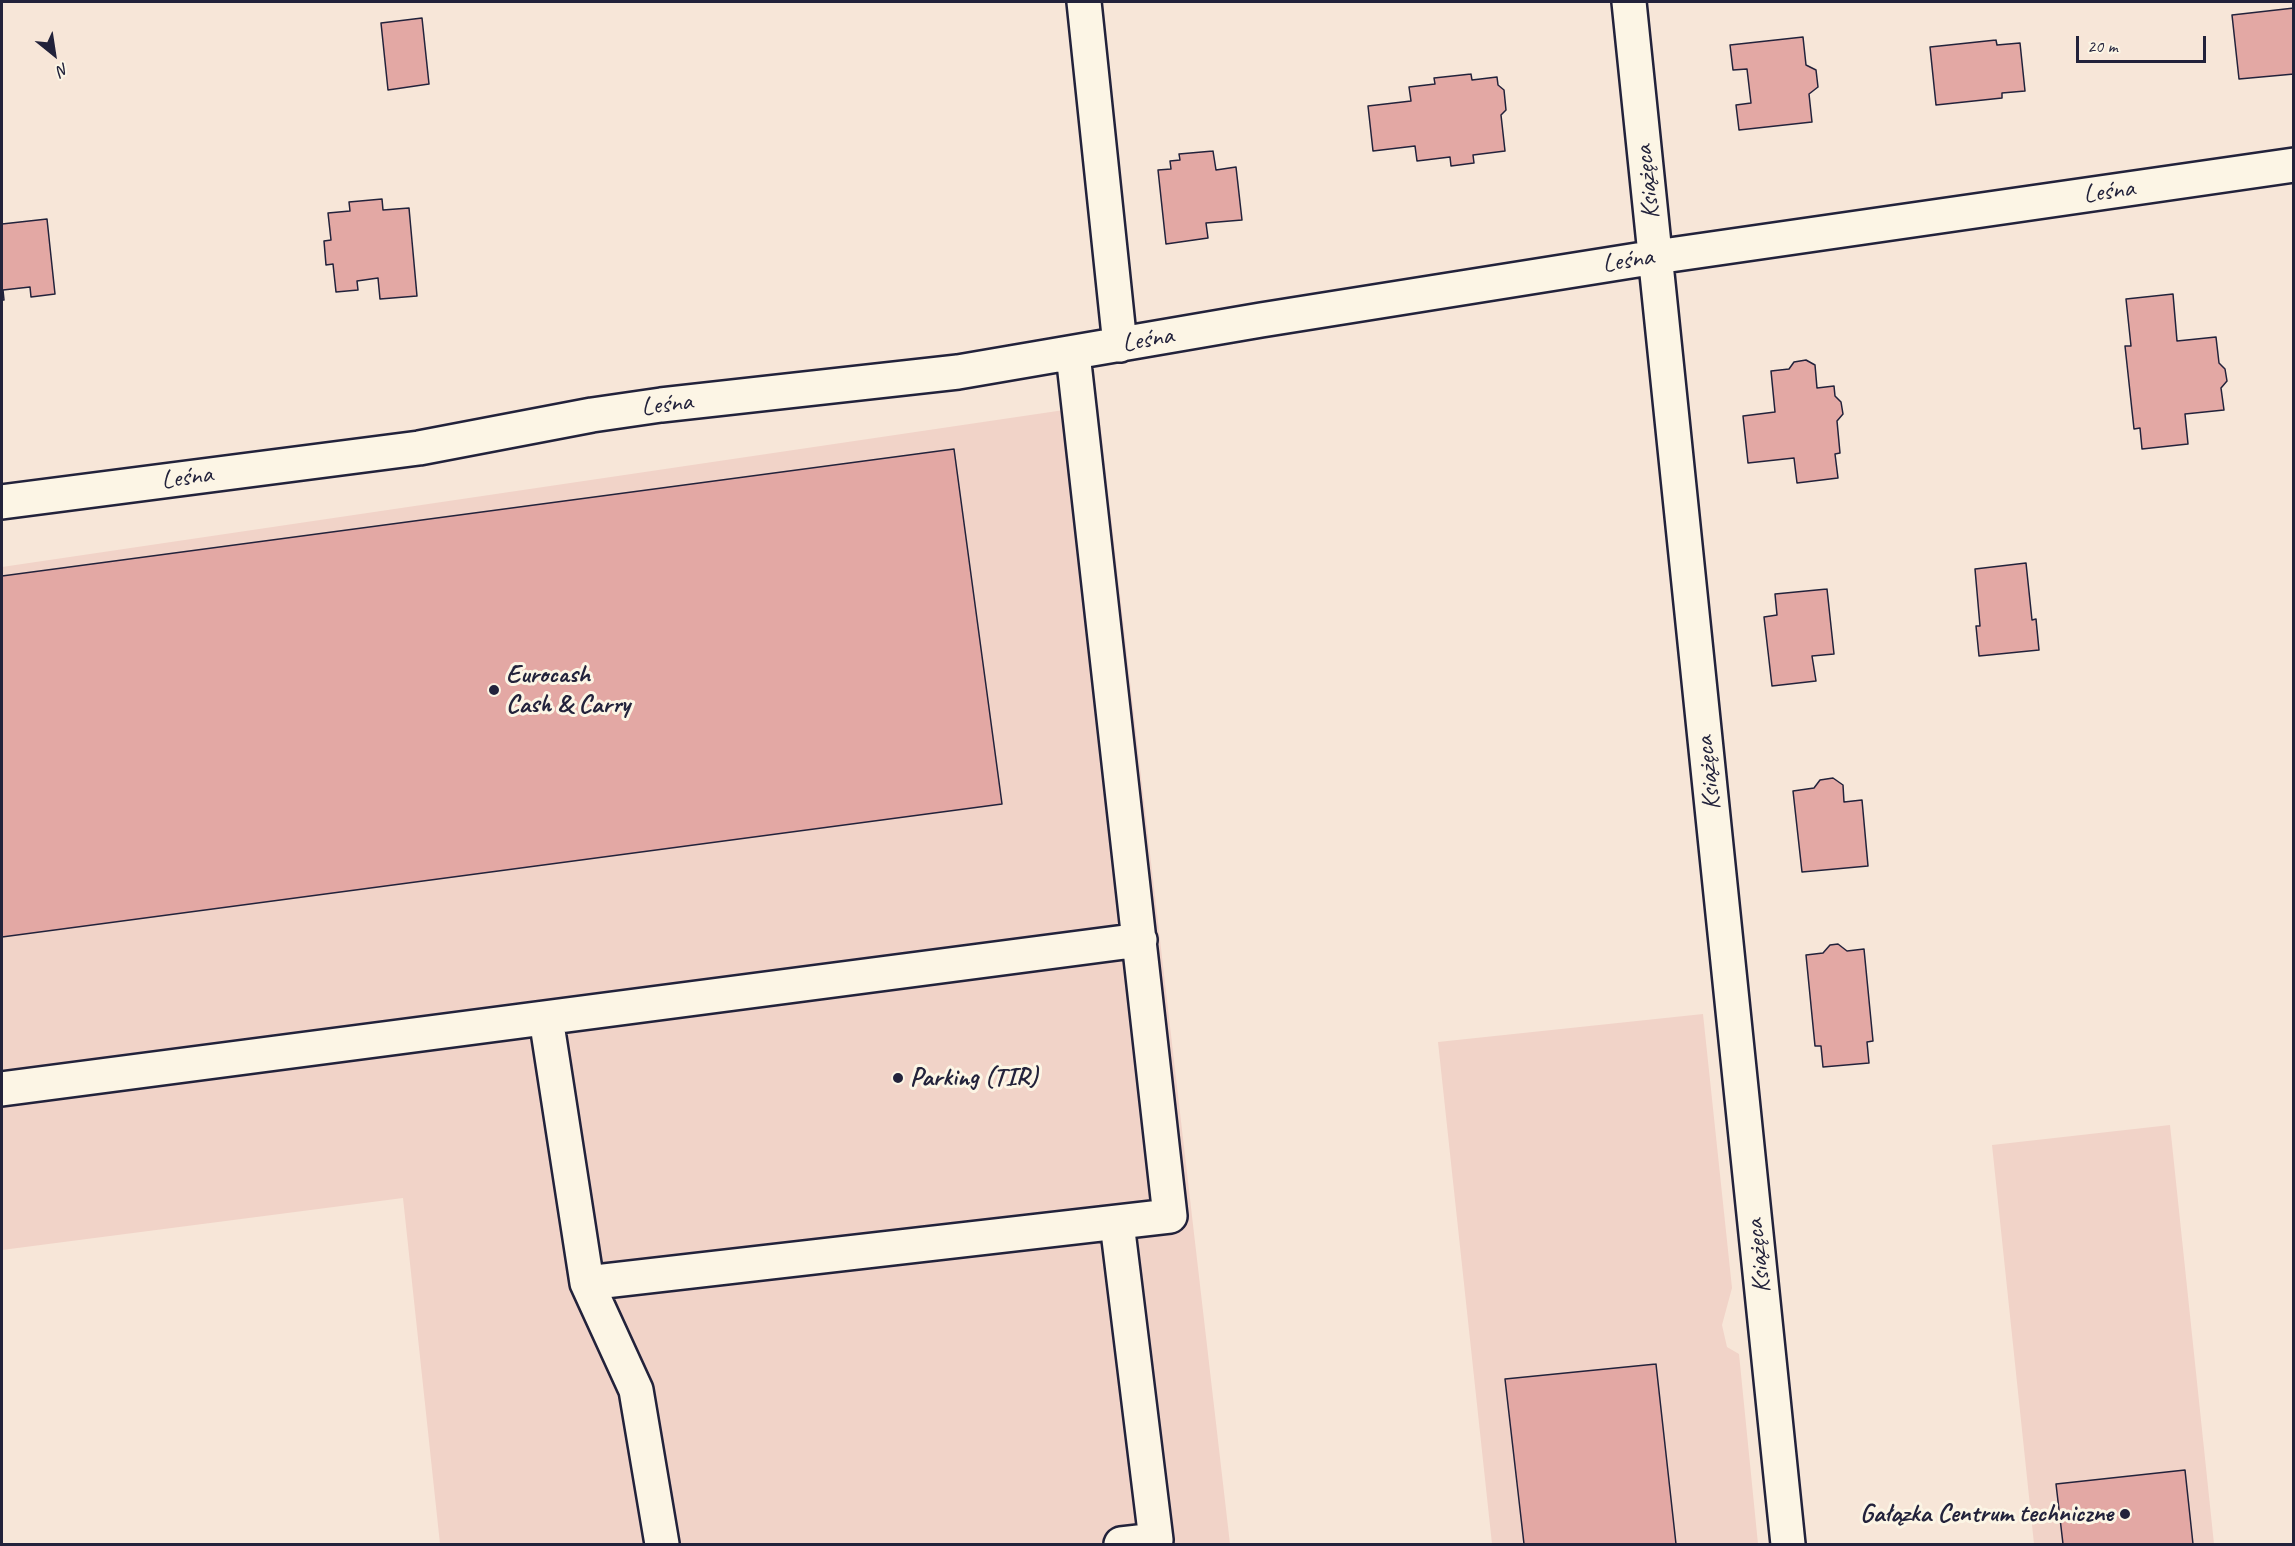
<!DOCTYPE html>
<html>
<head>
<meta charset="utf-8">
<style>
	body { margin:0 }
	#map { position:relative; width:2295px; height:1546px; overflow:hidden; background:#f7e6d8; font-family:Caveat,sans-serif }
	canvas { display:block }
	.frame { position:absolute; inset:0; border:3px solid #22223b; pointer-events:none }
	.north { position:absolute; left:24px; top:24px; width:60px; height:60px; -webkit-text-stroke:4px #fcf5e5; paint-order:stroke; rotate:150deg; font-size:16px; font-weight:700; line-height:24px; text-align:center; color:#22223b }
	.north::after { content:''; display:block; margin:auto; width:21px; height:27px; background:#22223b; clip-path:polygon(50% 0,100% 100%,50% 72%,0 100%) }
	.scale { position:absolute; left:2076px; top:36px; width:130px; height:27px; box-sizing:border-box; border:3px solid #22223b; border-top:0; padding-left:8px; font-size:18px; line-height:21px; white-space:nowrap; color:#22223b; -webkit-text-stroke:4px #fcf5e5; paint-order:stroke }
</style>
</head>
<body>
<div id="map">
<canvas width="2295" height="1546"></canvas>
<div class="frame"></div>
<div class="north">N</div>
<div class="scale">20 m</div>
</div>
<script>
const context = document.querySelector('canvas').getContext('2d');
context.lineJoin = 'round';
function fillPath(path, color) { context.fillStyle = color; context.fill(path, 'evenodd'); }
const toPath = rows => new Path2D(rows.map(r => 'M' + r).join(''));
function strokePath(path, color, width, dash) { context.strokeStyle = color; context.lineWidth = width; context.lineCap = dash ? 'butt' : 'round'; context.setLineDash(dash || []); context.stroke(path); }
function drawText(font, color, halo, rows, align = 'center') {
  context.font = font + ' Caveat,sans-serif'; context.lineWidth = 6; context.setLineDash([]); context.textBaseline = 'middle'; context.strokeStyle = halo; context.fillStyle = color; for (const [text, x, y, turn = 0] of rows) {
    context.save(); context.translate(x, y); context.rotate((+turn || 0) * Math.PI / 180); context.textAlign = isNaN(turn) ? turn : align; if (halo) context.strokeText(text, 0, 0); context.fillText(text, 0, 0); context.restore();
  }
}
fillPath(toPath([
	[1098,405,1230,1544,440,1544,403,1198,2,1250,2,567],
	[1703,1014,1732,1288,1722,1325,1727,1347,1739,1354,1758,1544,1492,1544,1438,1042],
	[2170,1125,2214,1544,2034,1544,1992,1145]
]), '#f1d3c8');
const building = toPath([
	[2294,8,2294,74,2239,79,2232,15,2294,8],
	[422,18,429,84,388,90,381,23,422,18],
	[1803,37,1806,65,1816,70,1818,87,1809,94,1812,122,1739,130,1736,105,1751,103,1747,69,1733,70,1730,45,1803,37],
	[1996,40,1997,45,2020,43,2025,91,2002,93,2002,98,1936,105,1930,47,1996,40],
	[1471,74,1472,80,1497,77,1498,85,1504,90,1506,110,1501,115,1505,151,1473,155,1474,163,1451,166,1450,157,1417,161,1415,146,1373,151,1368,106,1411,101,1409,87,1435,84,1434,78,1471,74],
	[1213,151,1216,170,1236,167,1242,220,1206,223,1208,238,1166,244,1158,170,1171,169,1170,161,1180,160,1179,154,1213,151],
	[382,199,383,210,409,208,417,296,380,299,378,278,357,281,358,290,336,292,333,264,326,265,324,241,331,240,328,213,350,211,349,202,382,199],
	[47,219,55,294,31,297,30,287,3,290,4,300,2,300,2,224,47,219],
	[2173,294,2177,341,2216,337,2219,363,2225,369,2227,381,2221,388,2224,410,2185,414,2188,444,2142,449,2140,428,2134,429,2125,346,2131,346,2126,299,2173,294],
	[1806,360,1815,365,1817,388,1834,386,1835,396,1841,402,1843,414,1837,421,1840,453,1835,454,1838,478,1797,483,1794,458,1748,463,1743,416,1775,412,1771,371,1789,369,1794,362,1806,360],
	[954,449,1002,804,2,937,2,576,954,449],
	[2026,563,2032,620,2036,619,2039,650,1979,656,1976,626,1980,626,1975,569,2026,563],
	[1827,589,1834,654,1812,656,1816,681,1772,686,1764,617,1777,615,1775,594,1827,589],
	[1833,778,1843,785,1844,802,1862,800,1868,866,1802,872,1793,791,1814,788,1820,780,1833,778],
	[1838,944,1847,951,1864,949,1873,1041,1867,1042,1869,1063,1823,1067,1821,1046,1815,1046,1806,955,1823,953,1830,945,1838,944],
	[1656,1364,1676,1544,1524,1544,1505,1379,1656,1364],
	[2185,1470,2193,1544,2063,1544,2056,1484,2185,1470]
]);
fillPath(building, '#e3a8a4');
strokePath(building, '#22223b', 1.5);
const minor = toPath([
	[1084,2,1120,345],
	[1629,2,1788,1544],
	[2,502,419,448,592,415,661,405,958,372,1261,320,1656,257,2294,165],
	[546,1018,587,1283,636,1390,662,1544],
	[2,1089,1140,940],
	[1117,1223,1156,1540],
	[587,1283,1170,1216,1073,354],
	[1121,1544,1156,1540,1154,1544]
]);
strokePath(minor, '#22223b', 38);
strokePath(minor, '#fcf5e5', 33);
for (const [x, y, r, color] of [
	[494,690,6,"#22223b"],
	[898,1078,6,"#22223b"],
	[2125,1514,6,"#22223b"]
]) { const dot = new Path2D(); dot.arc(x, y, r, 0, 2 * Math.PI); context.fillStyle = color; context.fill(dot); strokePath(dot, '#fcf5e5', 2); }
drawText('26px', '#22223b', '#fcf5e5', [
	["Książęca",1648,182,-96],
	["Leśna",2109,192,-8],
	["Leśna",1628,261,-9],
	["Leśna",1148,340,-10],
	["Leśna",667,405,-7],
	["Leśna",187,478,-8],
	["Książęca",1709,773,-96],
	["Książęca",1759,1256,-96]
]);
drawText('bold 26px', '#22223b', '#fcf5e5', [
	["Eurocash",506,675],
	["Cash & Carry",506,705],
	["Parking (TIR)",910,1078],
	["Gałązka Centrum techniczne",2113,1514,"right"]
], 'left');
</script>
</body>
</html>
